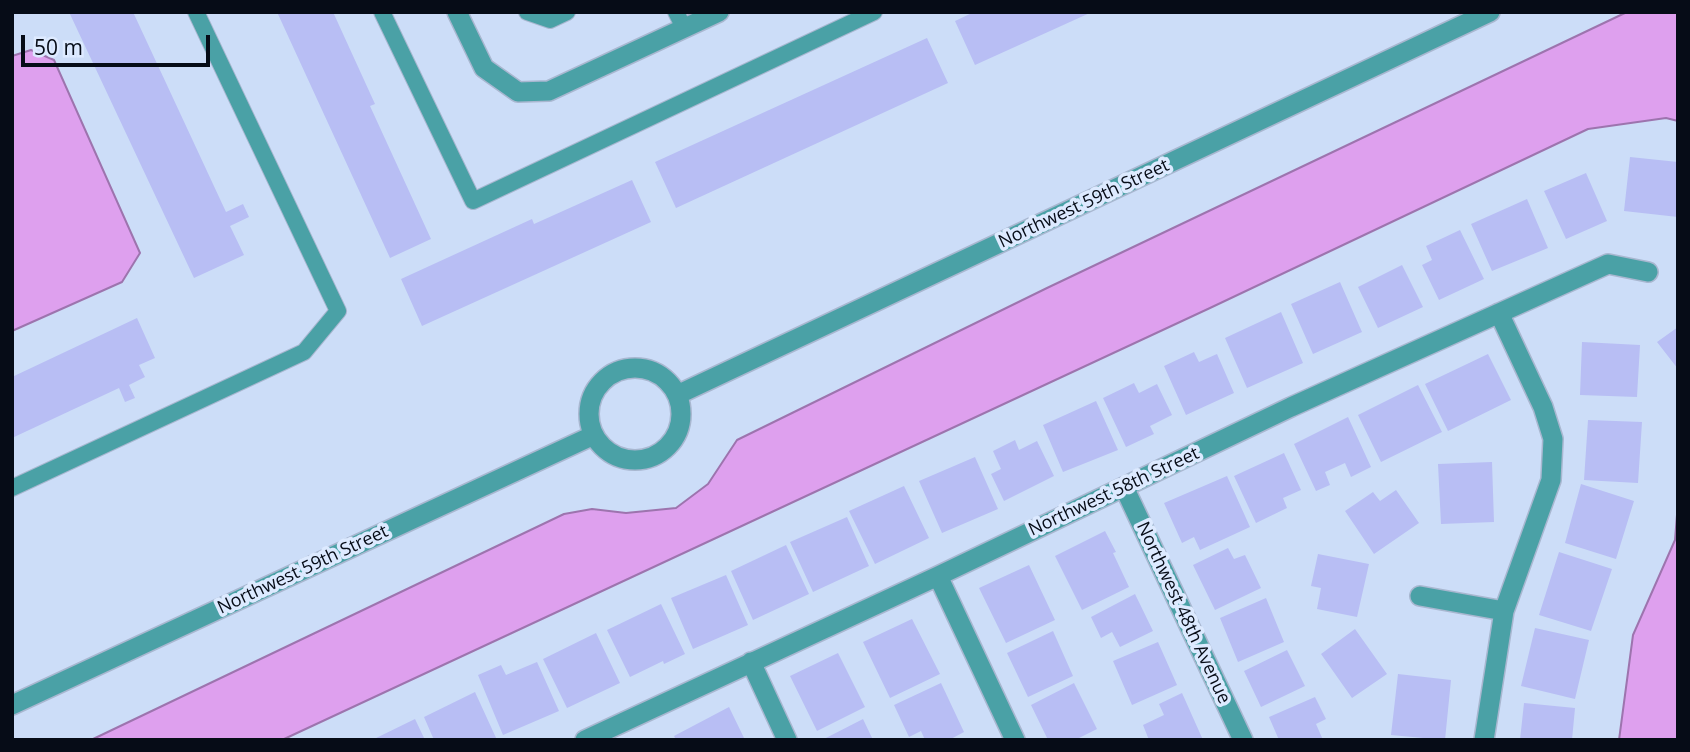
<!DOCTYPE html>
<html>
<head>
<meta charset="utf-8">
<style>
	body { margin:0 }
	#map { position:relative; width:1690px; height:752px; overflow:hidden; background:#ccddf8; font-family:"Open Sans",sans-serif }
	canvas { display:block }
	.frame { position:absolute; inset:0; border:14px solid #060c17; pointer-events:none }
	.scale { position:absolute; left:21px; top:35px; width:189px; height:32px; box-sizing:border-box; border:4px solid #060c17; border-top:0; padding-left:9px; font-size:21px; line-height:24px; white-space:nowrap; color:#060c17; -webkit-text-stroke:5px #ddeaff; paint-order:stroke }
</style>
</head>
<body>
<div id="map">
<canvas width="1690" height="752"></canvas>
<div class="frame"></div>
<div class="scale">50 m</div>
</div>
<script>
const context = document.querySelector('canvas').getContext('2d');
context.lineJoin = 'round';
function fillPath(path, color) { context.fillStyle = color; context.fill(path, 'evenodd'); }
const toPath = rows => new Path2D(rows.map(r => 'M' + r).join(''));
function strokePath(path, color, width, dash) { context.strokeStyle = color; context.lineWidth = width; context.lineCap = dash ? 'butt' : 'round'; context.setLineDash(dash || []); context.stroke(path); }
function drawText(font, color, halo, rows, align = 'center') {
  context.font = font + ' "Open Sans",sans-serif'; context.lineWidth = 7; context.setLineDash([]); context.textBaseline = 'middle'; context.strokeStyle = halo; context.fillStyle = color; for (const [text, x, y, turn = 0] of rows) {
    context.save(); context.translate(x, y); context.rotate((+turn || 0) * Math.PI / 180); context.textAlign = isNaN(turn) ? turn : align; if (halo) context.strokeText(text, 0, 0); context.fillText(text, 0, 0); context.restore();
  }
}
const water = toPath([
	[1627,12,1678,12,1678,121,1666,118,1588,129,1210,308,282,740,91,740,564,514,592,509,626,513,676,508,708,484,737,440,1047,288,1627,12],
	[31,50,54,60,140,253,122,282,12,331,12,56,31,50],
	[1678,502,1678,740,1619,740,1633,635,1675,540,1678,502]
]);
fillPath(water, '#dea0ee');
strokePath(water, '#9d74ae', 2);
fillPath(toPath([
	[69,12,133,12,226,212,243,204,249,217,230,226,244,255,194,278],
	[277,12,333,12,375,104,370,106,431,239,390,258],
	[974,12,1092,12,975,65,955,21],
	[927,38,948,83,676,208,655,162],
	[1630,157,1678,162,1678,217,1624,211],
	[1586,173,1607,221,1566,239,1544,191],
	[632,180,651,222,422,326,401,279,532,219,534,224],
	[1527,199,1548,248,1492,271,1471,224],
	[1460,230,1484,279,1439,300,1422,265,1432,260,1426,246],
	[1402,265,1423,307,1378,328,1358,287],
	[1340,282,1362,332,1313,354,1291,304],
	[1281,312,1303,363,1247,388,1225,338],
	[137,318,155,358,139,365,145,377,129,385,135,398,125,402,119,388,12,438,12,377],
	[1678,327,1678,369,1657,342],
	[1582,342,1640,345,1637,397,1580,395],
	[1194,352,1199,362,1217,354,1234,393,1186,415,1164,366],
	[1488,354,1511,400,1448,431,1425,384],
	[1134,383,1139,393,1157,384,1172,415,1150,426,1154,434,1126,447,1103,398],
	[1418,385,1442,432,1381,462,1358,415],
	[1096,401,1118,450,1063,472,1043,425],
	[1348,417,1371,467,1351,477,1345,463,1325,472,1330,485,1316,491,1294,444],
	[1588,420,1642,422,1638,483,1584,480],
	[1015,440,1019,450,1037,441,1054,476,1004,501,991,474,1001,469,993,451],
	[1284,453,1301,490,1283,498,1287,508,1256,523,1234,476],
	[975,457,998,509,942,533,919,481],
	[1492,462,1494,522,1441,524,1438,464],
	[1227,476,1250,527,1200,550,1194,537,1182,543,1164,503],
	[1581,484,1634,501,1616,559,1565,543],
	[904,486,929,538,875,564,849,511],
	[1396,490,1419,523,1374,554,1345,511,1373,492,1380,501],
	[847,517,869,566,813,592,790,542],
	[1105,531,1116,552,1113,553,1129,587,1082,610,1055,556],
	[786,545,809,594,753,620,731,571],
	[1228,548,1234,559,1245,555,1261,588,1215,610,1193,565],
	[1559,552,1612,569,1591,631,1539,615],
	[1318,554,1369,564,1357,617,1317,609,1321,588,1311,586],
	[1029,565,1055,620,1006,643,979,588],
	[726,575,748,625,693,649,671,598],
	[1135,594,1153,631,1120,647,1112,632,1101,638,1091,617],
	[1266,598,1284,642,1238,662,1220,618],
	[661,604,685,654,664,664,663,661,630,677,607,630],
	[912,619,940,674,890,698,863,642],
	[1535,628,1589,640,1575,699,1521,686],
	[1355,629,1387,674,1352,698,1321,654],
	[1053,631,1073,676,1028,697,1007,653],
	[596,633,620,683,567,708,543,659],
	[1158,642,1177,685,1132,705,1113,661],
	[1287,650,1305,686,1261,707,1244,671],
	[838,653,865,707,817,731,790,676],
	[537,662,559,711,503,735,478,675,501,665,506,675],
	[1398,674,1451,680,1445,740,1391,735],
	[941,683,964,732,949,740,925,740,921,731,909,737,894,705],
	[1074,683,1097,729,1075,740,1048,740,1031,705],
	[475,692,497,740,434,740,424,717],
	[1182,693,1203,740,1149,740,1143,725,1164,715,1159,704],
	[1315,697,1326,719,1316,724,1323,740,1279,740,1269,717],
	[1524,703,1575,708,1572,740,1520,740],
	[729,707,745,740,676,740,674,736],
	[415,719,425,740,372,740],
	[863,719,873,740,822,740]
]), '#b8bef4');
const service = toPath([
	[382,12,473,201,874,12],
	[527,12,550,20,567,12],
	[676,12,684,28],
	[12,488,304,352,338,311,196,12]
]);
const minor = toPath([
	[457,12,484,68,518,92,549,91,719,12],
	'589 414a46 46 0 1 1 92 0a46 46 0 1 1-92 0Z',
	[677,395,1490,12],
	[1124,487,1243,740],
	[938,576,1015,740],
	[1420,596,1504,611],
	[751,662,787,740],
	[12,705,594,435],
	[585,740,938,576,1291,407,1608,264,1648,272],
	[1484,740,1504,611,1551,480,1553,439,1543,407,1499,313]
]);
strokePath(service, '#a8b7d0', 18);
strokePath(minor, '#a8b7d0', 22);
strokePath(service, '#4aa1a6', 16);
strokePath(minor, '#4aa1a6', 19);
drawText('18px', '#060c17', '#ddeaff', [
	["Northwest 59th Street",1084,204,-25],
	["Northwest 58th Street",1114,492,-25],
	["Northwest 59th Street",303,570,-25],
	["Northwest 48th Avenue",1183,613,65]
]);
</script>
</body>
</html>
